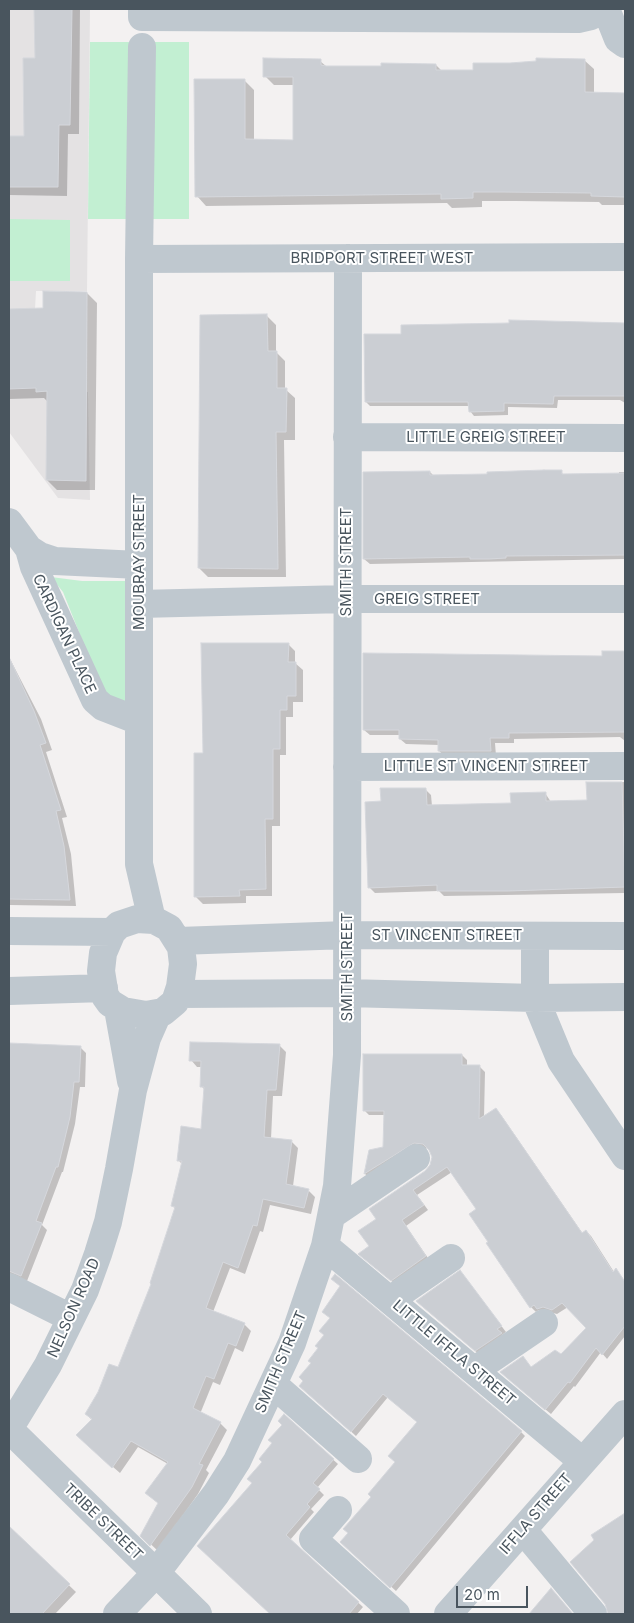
<!DOCTYPE html>
<html>
<head>
<meta charset="utf-8">
<style>
	body { margin:0 }
	#map { position:relative; width:634px; height:1623px; overflow:hidden; background:#f3f1f1; font-family:Inter,sans-serif }
	canvas { display:block }
	.frame { position:absolute; inset:0; border:10px solid #49555e; pointer-events:none }
	.scale { position:absolute; left:456px; top:1586px; width:72px; height:22px; box-sizing:border-box; border:2px solid #49555e; border-top:0; padding-left:6px; font-size:15px; line-height:18px; white-space:nowrap; color:#49555e; -webkit-text-stroke:4px #fff; paint-order:stroke }
</style>
</head>
<body>
<div id="map">
<canvas width="634" height="1623"></canvas>
<div class="frame"></div>
<div class="scale">20 m</div>
</div>
<script>
const context = document.querySelector('canvas').getContext('2d');
context.lineJoin = 'round';
function fillPath(path, color) { context.fillStyle = color; context.fill(path, 'evenodd'); }
const toPath = rows => new Path2D(rows.map(r => 'M' + r).join(''));
function strokePath(path, color, width, dash) { context.strokeStyle = color; context.lineWidth = width; context.lineCap = dash ? 'butt' : 'round'; context.setLineDash(dash || []); context.stroke(path); }
function drawText(font, color, halo, rows, align = 'center') {
  context.font = font + ' Inter,sans-serif'; context.lineWidth = 4; context.setLineDash([]); context.textBaseline = 'middle'; context.strokeStyle = halo; context.fillStyle = color; for (const [text, x, y, turn = 0] of rows) {
    context.save(); context.translate(x, y); context.rotate((+turn || 0) * Math.PI / 180); context.textAlign = isNaN(turn) ? turn : align; if (halo) context.strokeText(text, 0, 0); context.fillText(text, 0, 0); context.restore();
  }
}
fillPath(toPath([
	[9,9,90,9,87,291,36,291,34,327,36,392,88,392,90,500,58,498,9,432]
]), '#e4e2e3');
fillPath(toPath([
	[90,42,189,42,189,219,88,219],
	[9,219,70,220,70,281,9,281],
	[51,577,82,581,129,581,125,704,106,700,63,592]
]), '#c2efd2');
fillPath(toPath([
	[35,9,80,9,79,134,68,134,67,196,9,195,9,137,25,137,36,60],
	[584,60,594,69,594,94,625,94,625,205,602,205,599,202,515,201,482,201,482,207,452,208,447,203,206,206,197,196,244,80,254,90,254,140,294,141,294,85,274,85,265,76,320,61,327,67,436,65,442,71,475,71,510,64],
	[87,293,97,303,95,490,57,490,47,480,47,401,44,398,9,399,9,311,44,310],
	[267,316,276,325,276,352,285,361,285,389,295,398,295,440,284,440,286,577,208,577,199,568],
	[511,322,625,323,625,403,620,400,558,400,557,408,508,407,508,415,474,416,470,411,470,406,370,406,366,402,402,335,510,324],
	[430,472,434,476,561,472,565,476,619,474,619,472,625,472,625,559,370,564,364,559],
	[288,644,295,651,295,663,303,670,303,702,293,702,293,717,286,717,286,755,280,755,280,826,272,826,272,896,246,896,246,903,203,904,196,897,204,754],
	[603,652,625,652,625,741,620,737,514,739,514,743,495,743,496,756,445,756,439,751,439,745,406,744,400,739,401,735,370,735,364,730,603,657],
	[9,657,41,719,52,750,46,752,67,817,62,818,71,854,76,906,9,905],
	[625,782,625,893,444,896,439,891,375,893,370,888,382,802,425,789,431,795,432,806,512,804,545,793,551,802,588,801,587,783],
	[9,1045,80,1047,86,1053,85,1087,80,1087,75,1124,63,1172,62,1172,42,1225,47,1230,27,1281,14,1277,9,1278],
	[279,1045,286,1052,282,1096,273,1096,271,1139,291,1141,298,1148,293,1186,308,1190,315,1197,311,1214,270,1205,263,1232,260,1231,245,1274,230,1268,213,1312,244,1324,251,1331,243,1352,235,1348,220,1385,213,1382,200,1414,220,1423,227,1430,206,1470,209,1473,198,1494,158,1551,142,1536,159,1504,146,1493,168,1464,138,1447,120,1473,84,1442,92,1420,86,1414,118,1369,152,1284,176,1209,172,1206,182,1164,178,1160,202,1130,205,1090,201,1086,202,1067,197,1067,191,1060],
	[462,1055,467,1060,467,1066,480,1067,485,1072,484,1118,496,1110,501,1115,583,1234,586,1231,591,1236,614,1272,616,1270,625,1281,625,1336,607,1359,601,1352,575,1387,574,1386,551,1414,506,1377,523,1358,532,1368,561,1356,588,1328,568,1307,557,1314,549,1312,543,1314,539,1310,536,1312,531,1307,489,1242,477,1209,452,1172,417,1195,428,1210,406,1226,430,1261,396,1285,365,1258,370,1247,377,1219,426,1172,431,1166,433,1157,429,1149,420,1147,370,1178,365,1174,370,1151,384,1149,385,1115,369,1115,364,1110],
	[460,1272,506,1332,502,1335,506,1339,481,1356,417,1302],
	[312,1363,521,1432,525,1436,396,1591,346,1546,349,1533,397,1463,418,1423,388,1397,356,1436,305,1390],
	[284,1416,338,1464,317,1488,324,1495,311,1509,314,1512,290,1540,363,1607,357,1614,273,1614,199,1546,253,1483,283,1425],
	[625,1514,625,1614,609,1614,596,1540,593,1535],
	[9,1528,76,1592,55,1614,9,1614]
]), '#0003');
const building = toPath([
	[34,9,72,9,70,125,59,125,58,187,9,187,9,136,24,136,23,58,35,58,34,9],
	[263,58,321,59,321,65,326,66,381,66,381,63,436,64,436,70,473,70,473,63,510,63,536,61,536,58,585,59,585,92,625,93,625,197,591,196,591,193,505,192,473,192,473,198,441,199,441,194,195,197,194,79,245,79,245,139,293,140,293,77,263,77,263,58],
	[43,291,87,292,86,481,46,480,47,391,36,392,36,388,9,389,9,309,43,308,43,291],
	[267,314,268,351,277,351,277,388,287,388,286,432,276,432,278,569,198,568,200,315,267,314],
	[509,320,625,323,625,396,554,396,553,404,504,403,504,411,469,412,468,402,365,402,364,334,401,334,401,325,509,323,509,320],
	[544,470,562,470,562,474,625,473,625,555,506,556,506,558,489,559,470,559,470,557,363,559,363,472,430,471,430,475,487,474,487,472,544,470],
	[201,643,289,643,288,662,296,662,296,696,287,696,287,710,280,710,280,749,273,749,273,819,265,819,266,889,239,890,240,896,194,897,194,753,203,753,201,643],
	[602,651,625,651,625,732,509,733,509,738,490,738,491,751,438,751,438,740,399,739,399,730,363,730,363,653,602,656,602,651],
	[9,657,34,711,46,743,40,745,61,810,56,811,64,846,70,900,9,899,9,657],
	[586,782,622,782,625,887,508,891,437,891,437,885,368,888,365,802,381,801,380,788,426,788,427,805,511,803,510,793,546,792,546,801,587,800,586,782],
	[190,1042,280,1044,276,1090,267,1090,264,1137,292,1140,286,1184,309,1189,304,1208,263,1199,257,1226,253,1225,238,1268,223,1262,206,1308,245,1323,236,1346,228,1343,214,1379,206,1376,193,1408,221,1422,199,1464,203,1465,192,1487,150,1546,140,1536,158,1503,145,1493,168,1462,131,1441,112,1468,76,1435,92,1419,85,1414,98,1392,109,1364,118,1367,151,1284,150,1283,175,1207,171,1206,182,1161,177,1161,181,1126,201,1129,204,1087,200,1087,201,1061,189,1061,190,1042],
	[9,1043,81,1046,79,1082,74,1082,70,1117,58,1167,56,1167,36,1221,42,1223,21,1276,9,1271,9,1043],
	[363,1054,462,1054,462,1065,480,1065,479,1119,496,1108,582,1233,586,1230,613,1272,616,1268,625,1282,625,1326,602,1355,596,1348,570,1383,568,1382,545,1410,500,1372,523,1356,531,1367,555,1350,561,1354,586,1328,562,1303,552,1310,543,1307,537,1309,534,1305,530,1308,486,1243,488,1242,469,1214,476,1209,447,1167,413,1190,424,1205,402,1220,426,1256,391,1281,358,1254,369,1246,358,1231,376,1219,369,1209,425,1171,430,1165,432,1157,429,1150,423,1144,414,1143,364,1174,369,1150,383,1147,384,1111,363,1111,363,1054],
	[460,1270,502,1326,497,1329,502,1333,475,1351,416,1301,460,1270],
	[335,1274,522,1431,390,1588,340,1542,348,1533,343,1529,371,1497,368,1494,395,1462,388,1456,417,1422,383,1394,351,1432,299,1386,303,1381,299,1377,311,1363,308,1361,318,1348,315,1346,324,1335,319,1331,330,1318,322,1312,340,1286,331,1279,335,1274],
	[284,1414,334,1459,313,1483,320,1489,307,1504,310,1507,286,1535,359,1602,349,1614,270,1614,197,1546,252,1483,247,1479,262,1462,259,1459,272,1443,268,1440,282,1425,278,1421,284,1414],
	[625,1513,625,1614,608,1614,605,1604,570,1562,594,1540,591,1535,625,1513],
	[9,1526,70,1584,42,1614,9,1614,9,1526],
	[551,1588,573,1614,529,1614,551,1588]
]);
fillPath(building, '#cbced3');
strokePath(building, '#d5d7dc', 1);
strokePath(toPath([
	[142,9,142,17,578,19,591,16,603,9],
	[606,9,618,39,625,44],
	[142,47,139,259,139,864,152,920],
	[139,259,625,257],
	[347,437,625,438],
	[9,522,29,549,34,567,95,700,103,707,139,721],
	[29,549,40,556,55,561,139,565],
	[139,604,346,599,625,599],
	[347,767,625,766],
	[137,919,154,920,169,928,181,947,183,964,180,987,175,1002,163,1012,146,1015,123,1011,110,1003,105,996,101,971,103,953,112,932,119,925,137,919],
	[9,931,112,932],
	[535,936,535,998,561,1061,625,1156],
	[179,941,347,935,625,936],
	[9,991,104,988],
	[179,994,347,993,535,998,625,997],
	[118,1009,131,1081],
	[332,1215,416,1158],
	[325,1246,582,1461],
	[9,1287,71,1318],
	[390,1300,451,1258],
	[475,1370,544,1323],
	[273,1384,358,1459],
	[9,1429,48,1365,85,1290,98,1254,108,1222,119,1169,133,1090,147,1038,158,1013],
	[9,1429,198,1614],
	[338,1510,313,1539,396,1614],
	[523,1530,593,1614],
	[117,1614,156,1573,216,1494,237,1461,292,1343,325,1246,337,1186,347,1055,348,258],
	[448,1614,625,1414]
]), '#bfc8cf', 28);
drawText('15px', '#49555e', '#fff', [
	["BRIDPORT STREET WEST",382,258],
	["LITTLE GREIG STREET",486,437],
	["MOUBRAY STREET",139,562,-90],
	["SMITH STREET",346,562,-90],
	["GREIG STREET",427,599],
	["CARDIGAN PLACE",64,634,65],
	["LITTLE ST VINCENT STREET",486,766],
	["ST VINCENT STREET",447,935],
	["SMITH STREET",347,967,-90],
	["NELSON ROAD",74,1308,-66],
	["LITTLE IFFLA STREET",454,1353,40],
	["SMITH STREET",281,1362,-67],
	["IFFLA STREET",536,1514,-49],
	["TRIBE STREET",103,1522,44]
]);
</script>
</body>
</html>
